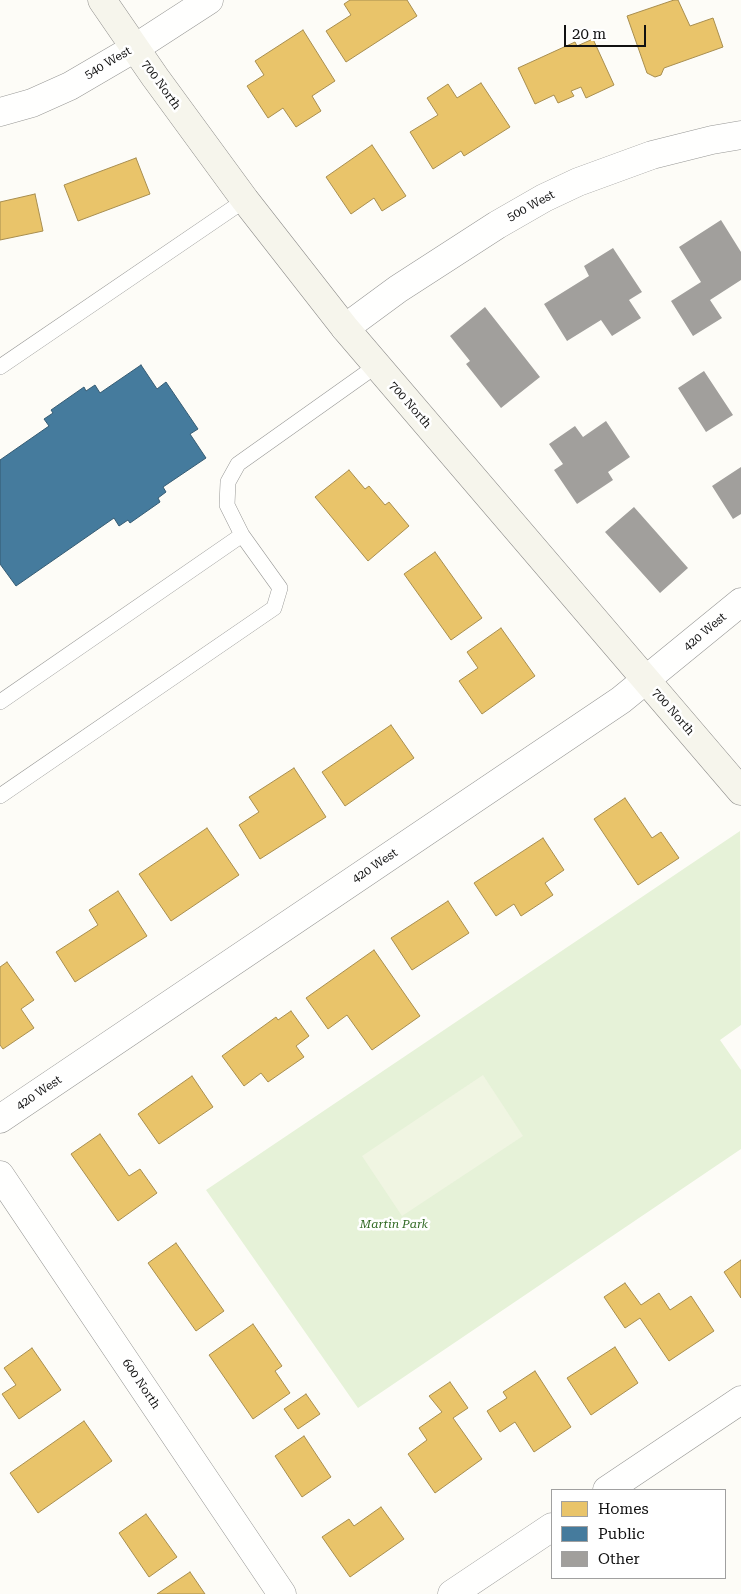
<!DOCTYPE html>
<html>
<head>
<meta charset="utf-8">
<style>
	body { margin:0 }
	#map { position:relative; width:741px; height:1594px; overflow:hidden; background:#fdfcf7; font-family:"Roboto Serif",serif }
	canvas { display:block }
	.legend { position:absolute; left:551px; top:1489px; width:175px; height:90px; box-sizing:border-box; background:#fff; border:1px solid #a0a0a0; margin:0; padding:6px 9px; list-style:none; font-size:15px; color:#111 }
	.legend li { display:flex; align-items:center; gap:10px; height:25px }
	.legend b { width:25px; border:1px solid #a0a0a0 }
	.scale { position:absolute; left:564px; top:25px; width:82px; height:22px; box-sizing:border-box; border:2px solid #111; border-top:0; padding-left:6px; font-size:15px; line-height:18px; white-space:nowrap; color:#111; -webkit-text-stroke:4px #fff; paint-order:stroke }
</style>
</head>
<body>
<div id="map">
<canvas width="741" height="1594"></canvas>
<ul class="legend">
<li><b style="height:14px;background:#e9c46a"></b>Homes</li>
<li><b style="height:14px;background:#457b9d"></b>Public</li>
<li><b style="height:14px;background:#a19f9c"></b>Other</li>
</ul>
<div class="scale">20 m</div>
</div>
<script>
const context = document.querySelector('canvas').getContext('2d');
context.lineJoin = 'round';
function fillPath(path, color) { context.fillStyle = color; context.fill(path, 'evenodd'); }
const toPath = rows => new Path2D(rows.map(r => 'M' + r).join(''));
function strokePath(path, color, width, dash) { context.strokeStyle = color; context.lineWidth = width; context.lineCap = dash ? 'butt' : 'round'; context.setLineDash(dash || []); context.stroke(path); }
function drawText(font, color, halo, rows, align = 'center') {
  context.font = font + ' "Roboto Serif",serif'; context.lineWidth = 5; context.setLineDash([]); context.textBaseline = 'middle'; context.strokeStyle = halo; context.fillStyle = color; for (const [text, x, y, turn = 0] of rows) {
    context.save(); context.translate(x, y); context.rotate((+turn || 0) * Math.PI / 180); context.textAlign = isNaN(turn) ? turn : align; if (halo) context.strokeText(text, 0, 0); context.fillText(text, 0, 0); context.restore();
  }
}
fillPath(toPath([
	[740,831,741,1025,720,1040,741,1070,741,1149,358,1408,206,1190]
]), '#e6f2d8');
fillPath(toPath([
	[483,1075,523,1136,402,1216,362,1156]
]), '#f0f5e2');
const homes = toPath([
	[350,0,407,0,417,16,346,62,326,31,351,15,344,4,350,0],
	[674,0,678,0,690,26,713,18,723,47,664,68,661,75,655,77,647,73,627,16,674,0],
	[303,30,335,81,312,96,321,111,296,127,283,108,268,118,247,86,264,75,255,61,303,30],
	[593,39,614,85,586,98,581,87,571,91,574,96,558,103,554,95,535,104,518,68,575,42,577,46,593,39],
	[481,83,510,127,464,156,461,151,433,169,410,132,438,115,427,98,448,84,457,98,481,83],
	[372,145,406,196,382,211,374,198,351,214,326,177,372,145],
	[136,158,150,194,78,221,64,185,136,158],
	[35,194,43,231,0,240,0,202,35,194],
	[349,470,365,489,369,486,385,505,389,502,409,526,368,561,315,497,349,470],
	[435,552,482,618,451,640,404,574,435,552],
	[501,628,535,676,482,714,459,681,478,668,467,652,501,628],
	[391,725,414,758,345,806,322,772,391,725],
	[294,768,326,817,260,859,239,825,259,812,249,797,294,768],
	[625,798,652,838,661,832,679,858,638,885,594,819,625,798],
	[207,828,239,875,171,921,139,874,207,828],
	[543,838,564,870,545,883,553,895,521,916,514,904,496,916,474,883,543,838],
	[118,891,147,936,75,982,56,952,98,925,89,910,118,891],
	[448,901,469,933,412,970,391,938,448,901],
	[374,950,420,1016,372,1050,347,1015,328,1029,306,998,374,950],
	[7,962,34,1000,21,1009,34,1028,3,1049,0,1045,0,967,7,962],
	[291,1011,309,1036,296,1046,304,1057,268,1082,261,1073,244,1086,222,1056,276,1017,278,1020,291,1011],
	[192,1076,213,1107,159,1144,138,1114,192,1076],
	[100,1134,129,1176,140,1169,157,1193,118,1221,71,1154,100,1134],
	[176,1243,224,1311,196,1331,148,1263,176,1243],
	[741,1260,741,1298,724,1272,741,1260],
	[625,1283,641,1305,659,1293,670,1310,691,1296,714,1331,669,1361,640,1318,625,1328,604,1297,625,1283],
	[253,1324,282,1366,275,1371,290,1393,253,1419,209,1355,253,1324],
	[615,1347,638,1383,591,1415,567,1378,615,1347],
	[32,1348,61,1390,19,1419,2,1394,16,1385,4,1368,32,1348],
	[535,1371,571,1427,534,1452,515,1422,500,1432,487,1411,507,1398,503,1392,535,1371],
	[450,1382,468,1408,453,1418,482,1459,435,1493,408,1454,427,1440,419,1428,442,1412,429,1396,450,1382],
	[306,1394,320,1414,298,1429,284,1409,306,1394],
	[84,1421,112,1461,38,1513,10,1473,84,1421],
	[304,1436,331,1477,302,1497,275,1456,304,1436],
	[381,1507,404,1539,350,1577,322,1537,349,1519,354,1526,381,1507],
	[146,1514,177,1557,149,1577,119,1533,146,1514],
	[190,1572,205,1594,157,1594,190,1572]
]);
fillPath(homes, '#e9c46a');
strokePath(homes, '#a88e4f', 1);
const public = toPath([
	[141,365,157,389,166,382,198,429,190,434,206,458,163,487,166,492,158,498,160,502,130,523,128,520,119,526,114,518,16,586,0,564,0,460,49,426,44,419,53,413,51,410,84,387,86,391,95,385,100,393,141,365]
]);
fillPath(public, '#457b9d');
strokePath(public, '#355b73', 1);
fillPath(toPath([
	[721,220,741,252,741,280,710,300,722,318,693,336,671,301,701,282,679,247],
	[613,248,642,292,629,300,641,318,612,336,601,320,567,341,544,304,589,276,584,266],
	[485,307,540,377,501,408,466,364,470,361,450,336],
	[704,371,733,415,706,432,678,388],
	[606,421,630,457,608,472,613,480,577,504,554,470,563,464,549,444,575,426,583,437],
	[741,467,741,514,733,519,712,486],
	[634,507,688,568,660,593,605,532]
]), '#a19f9c');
const lane = toPath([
	[0,367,245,200],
	[0,702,242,535,227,505,228,482,238,464,376,366],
	[0,796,274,608,280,588,242,535]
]);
const street = toPath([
	[0,112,32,103,70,86,135,48,209,0],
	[345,328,398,289,497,225,544,198,578,182,652,155,712,140,741,135],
	[0,1119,621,700,741,602],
	[0,1175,282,1594],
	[607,1490,741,1400],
	[452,1594,552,1527]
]);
const secondary = toPath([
	[102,0,155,77,245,200,345,328,741,791]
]);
strokePath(lane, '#979795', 16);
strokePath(street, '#979795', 29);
strokePath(secondary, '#8e8d8b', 29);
strokePath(lane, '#fffffe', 15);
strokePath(street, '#fffffe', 28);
strokePath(secondary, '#f6f5ec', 28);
drawText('12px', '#111', '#fff', [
	["540 West",108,63,-30],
	["700 North",161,85,54],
	["500 West",531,206,-28],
	["700 North",410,405,49],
	["420 West",705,632,-40],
	["700 North",673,712,49],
	["420 West",375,866,-34],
	["420 West",39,1093,-34],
	["600 North",141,1384,56]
]);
drawText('italic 12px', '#2f6822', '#fff', [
	["Martin Park",394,1224]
]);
</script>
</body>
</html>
